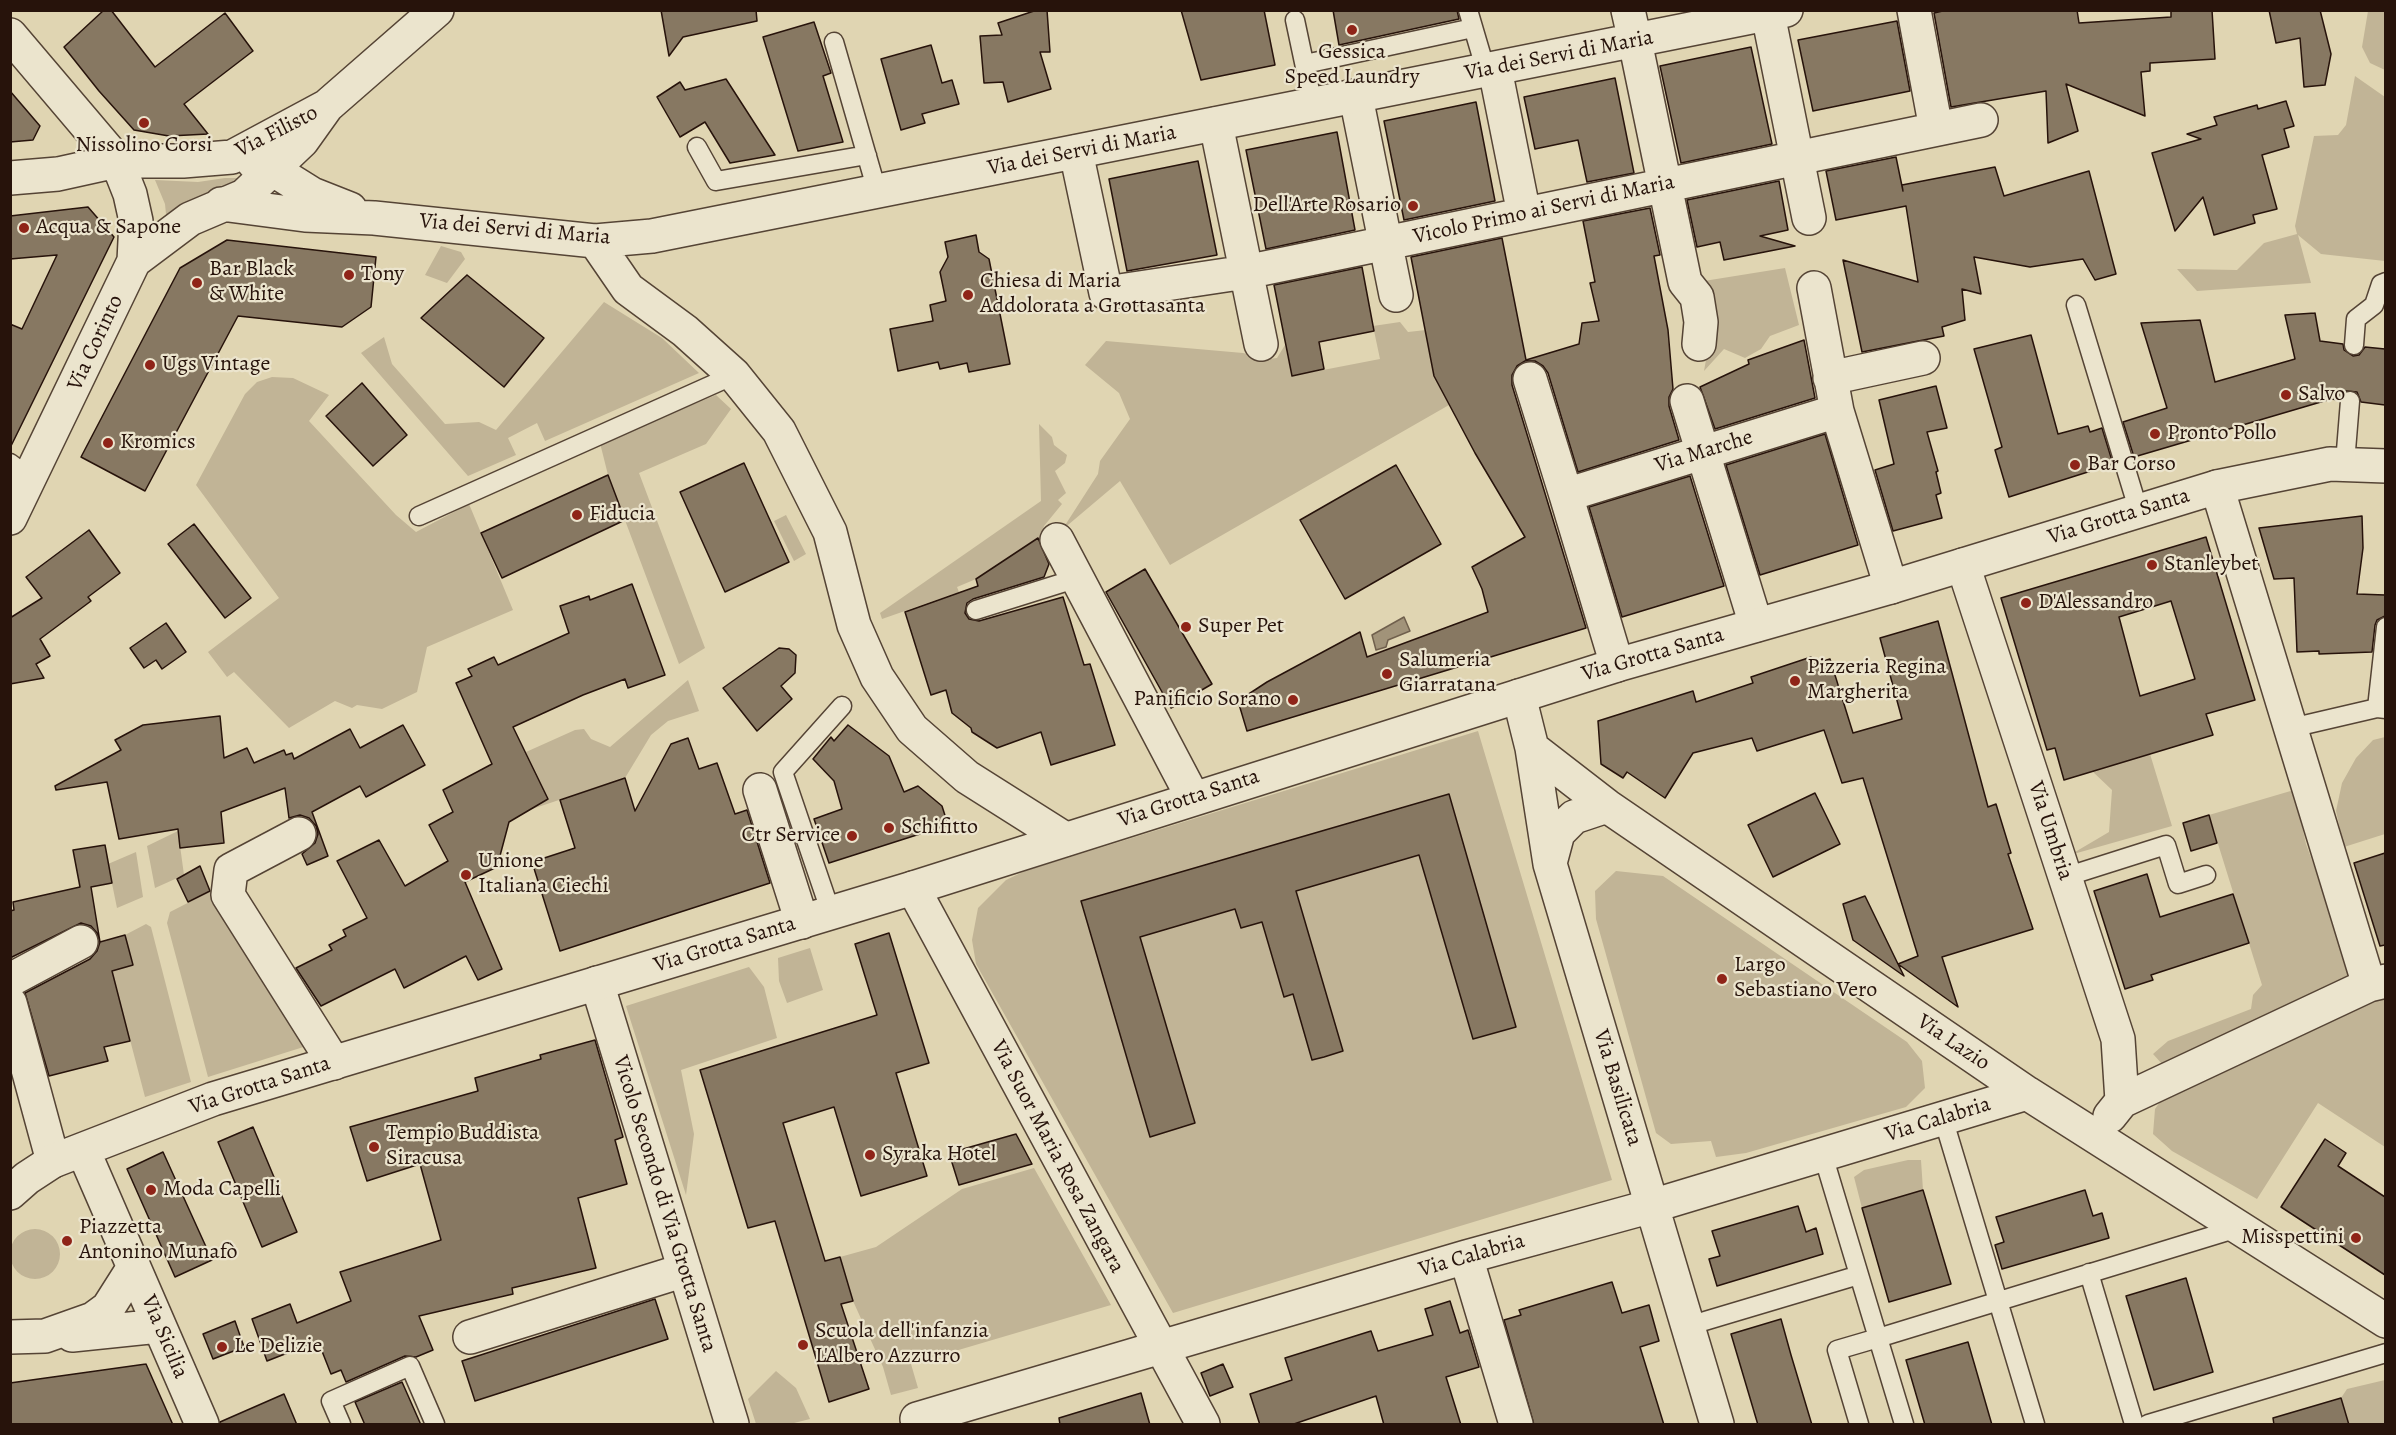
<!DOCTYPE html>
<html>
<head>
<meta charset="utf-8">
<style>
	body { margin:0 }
	#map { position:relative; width:2396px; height:1435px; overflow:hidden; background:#e0d5b2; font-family:Alegreya,serif }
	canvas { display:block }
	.frame { position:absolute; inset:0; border:12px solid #27130b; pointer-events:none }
</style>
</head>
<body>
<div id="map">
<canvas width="2396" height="1435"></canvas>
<div class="frame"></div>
</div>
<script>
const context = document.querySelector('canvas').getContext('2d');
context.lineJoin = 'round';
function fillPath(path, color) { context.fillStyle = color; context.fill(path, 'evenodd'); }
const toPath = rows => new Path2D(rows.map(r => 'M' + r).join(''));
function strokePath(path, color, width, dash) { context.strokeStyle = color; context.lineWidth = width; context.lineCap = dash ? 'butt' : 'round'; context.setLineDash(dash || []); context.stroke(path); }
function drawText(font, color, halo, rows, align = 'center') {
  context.font = font + ' Alegreya,serif'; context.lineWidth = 4.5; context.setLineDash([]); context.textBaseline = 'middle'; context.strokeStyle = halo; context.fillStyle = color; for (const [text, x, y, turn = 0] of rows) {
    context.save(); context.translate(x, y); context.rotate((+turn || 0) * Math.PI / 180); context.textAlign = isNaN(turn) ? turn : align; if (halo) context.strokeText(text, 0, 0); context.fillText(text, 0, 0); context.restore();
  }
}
fillPath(toPath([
	[2368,11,2385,11,2385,70,2370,63,2362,47],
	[2355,76,2385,97,2385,261,2321,254,2298,235,2311,283,2197,291,2177,269,2237,270,2264,243,2297,234,2295,226,2314,136,2338,135,2346,125],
	[225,178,242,178,167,224,165,204,155,180,198,182],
	[441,246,461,252,465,259,447,283,425,275],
	[1785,268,1799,325,1770,336,1761,349,1745,358,1724,349,1704,371,1709,343,1704,281],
	[604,302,662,338,699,373,545,441,537,423,508,438,516,455,468,476,361,353,384,337,392,364,445,424,479,422,496,430],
	[1400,322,1408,332,1426,330,1437,382,1449,405,1170,565,1120,481,1062,530,1098,474,1100,461,1130,419,1119,393,1085,365,1106,341,1243,353,1269,359,1277,358,1285,345,1292,376,1380,359,1373,326],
	[272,377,293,378,329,395,309,421,396,515,416,532,469,504,513,610,427,647,417,692,382,709,357,705,352,708,335,701,289,728,234,672,227,677,208,652,279,598,196,485,245,394,257,382],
	[716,395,731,409,706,444,639,473,705,648,679,664,608,475,600,443],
	[1039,424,1052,437,1054,445,1067,455,1065,463,1055,471,1066,493,1058,500,1062,504,1044,526,1041,537,976,579,957,587,959,592,882,619,880,613,1041,501],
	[786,515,806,554,794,561,774,521],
	[688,680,699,711,668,721,651,735,625,778,529,810,515,782,535,773,526,752,575,730,584,729,591,739,610,747],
	[1478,731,1612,1180,1173,1313,976,964,972,940,978,908,1006,880,1025,871],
	[2385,737,2385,834,2344,847,2336,811,2342,783,2356,758,2373,740],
	[2150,754,2172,826,2070,855,2109,832,2112,790,2092,771],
	[2294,790,2306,844,2335,923,2349,977,2163,1065,2153,1054,2168,1041,2251,1009,2253,995,2262,985,2209,815],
	[178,831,184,875,155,888,147,846],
	[136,852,143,897,117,908,108,864],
	[1616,871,1663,876,1907,1042,1922,1061,1925,1088,1906,1107,1746,1153,1716,1157,1711,1141,1671,1144,1656,1133,1596,919,1595,891],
	[211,891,313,1044,208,1077,167,923,170,912],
	[146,924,151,927,191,1082,145,1097,112,971,133,965,125,935],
	[810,948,823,990,787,1003,779,981,778,958],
	[749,967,764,987,777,1038,681,1070,694,1134,686,1195,626,1006],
	[2385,996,2385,1147,2318,1103,2257,1199,2172,1151,2153,1134,2155,1109,2162,1099],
	[1908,1160,1921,1160,1923,1190,1862,1208,1854,1177,1864,1170],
	[1034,1168,1111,1305,911,1364,918,1388,891,1395,883,1367,853,1301,840,1257,876,1247,962,1189],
	'10 1254a25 25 0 1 1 50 0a25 25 0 1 1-50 0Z',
	[776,1371,796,1388,810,1419,790,1424,756,1424,748,1399],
	[2385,1380,2385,1424,2349,1424,2341,1398,2347,1389]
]), '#c1b496');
const water = toPath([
	[1404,617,1410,631,1388,640,1386,647,1376,650,1372,635,1404,617]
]);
fillPath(water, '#a19379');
strokePath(water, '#70604d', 1.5);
const building = toPath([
	[104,10,111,10,155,67,225,13,253,51,184,104,208,134,169,136,134,130,99,91,64,47,104,10],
	[661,10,756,10,757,21,683,37,669,56,661,10],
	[1037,10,1047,10,1050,52,1040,52,1051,89,1008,102,1003,82,984,83,980,36,1002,35,998,23,1037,10],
	[1181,10,1264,10,1275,65,1201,80,1181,10],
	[1333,10,1457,10,1459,19,1339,45,1333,10],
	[1947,10,2077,10,2079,23,2171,17,2171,10,2212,10,2215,59,2150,63,2150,71,2141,72,2145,116,2066,84,2078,131,2048,143,2046,91,1951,107,1934,13,1947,10],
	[2269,10,2320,10,2331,54,2325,85,2304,87,2300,38,2276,43,2269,10],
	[1897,21,1910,91,1813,111,1798,40,1897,21],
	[814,22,831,73,823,76,843,142,798,151,763,37,814,22],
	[931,45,942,83,952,80,959,104,922,114,925,123,901,130,881,59,931,45],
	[1751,47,1772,144,1681,163,1660,66,1751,47],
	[1615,78,1634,173,1587,182,1578,140,1535,149,1524,97,1615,78],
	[726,79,775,155,730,163,705,122,680,137,657,97,680,82,685,90,726,79],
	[10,91,40,126,33,140,10,142,10,91],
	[2286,101,2294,126,2284,129,2289,147,2262,155,2277,209,2253,215,2255,223,2214,235,2203,197,2175,231,2152,153,2201,139,2187,134,2217,125,2214,117,2257,105,2258,109,2286,101],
	[1476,102,1495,201,1404,220,1384,121,1476,102],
	[1337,132,1355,230,1266,249,1246,150,1337,132],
	[1896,157,1903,191,1902,185,1995,167,2004,196,2089,171,2116,274,2095,280,2083,259,2030,267,1974,257,1981,294,1962,289,1965,320,1942,327,1944,336,1862,352,1843,260,1918,282,1906,206,1836,220,1826,171,1896,157],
	[1198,161,1217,255,1127,271,1109,179,1198,161],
	[1779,181,1788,230,1760,236,1795,246,1724,260,1720,242,1697,247,1687,200,1779,181],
	[88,207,114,237,10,448,10,324,22,329,57,255,10,259,10,216,88,207],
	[1650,208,1660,255,1654,256,1668,330,1673,389,1669,397,1669,406,1679,440,1578,472,1548,373,1543,366,1535,361,1525,361,1517,366,1512,375,1512,385,1586,628,1247,731,1238,701,1267,682,1360,632,1367,657,1488,612,1482,589,1472,567,1525,537,1475,453,1434,376,1411,257,1502,238,1526,360,1579,344,1582,323,1599,321,1590,283,1595,282,1583,221,1650,208],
	[976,235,979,252,989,259,1010,364,969,372,967,363,940,369,938,362,898,371,890,329,933,321,930,305,946,301,940,272,948,257,945,242,976,235],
	[227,240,376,257,371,307,342,327,238,316,145,491,81,457,180,268,227,240],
	[1362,267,1374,331,1319,342,1324,369,1292,376,1274,285,1362,267],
	[467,275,544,338,504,387,421,318,467,275],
	[2315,313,2320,341,2343,344,2344,350,2353,356,2359,355,2365,347,2385,349,2385,405,2361,402,2357,392,2346,391,2339,400,2331,399,2134,457,2123,422,2167,408,2141,323,2200,320,2215,382,2295,359,2285,315,2315,313],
	[2031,335,2058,434,2088,426,2090,432,2102,428,2113,464,2009,497,1995,450,2002,447,1974,349,2031,335],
	[1804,340,1815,398,1715,429,1700,387,1749,364,1748,360,1804,340],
	[362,383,407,435,373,466,326,416,362,383],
	[1936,386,1947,428,1927,432,1938,471,1936,472,1941,493,1936,495,1942,518,1893,531,1875,470,1894,464,1879,400,1936,386],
	[1825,434,1858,545,1760,575,1726,465,1825,434],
	[744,463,789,562,725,592,680,492,744,463],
	[1396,465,1441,544,1345,599,1300,520,1396,465],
	[608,475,625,520,502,578,481,533,608,475],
	[1690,476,1724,586,1622,617,1589,507,1690,476],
	[2362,516,2363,548,2357,594,2385,595,2385,616,2377,620,2375,625,2372,652,2319,654,2319,651,2297,652,2294,578,2274,579,2259,528,2362,516],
	[194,524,251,598,225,618,168,544,194,524],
	[89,530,120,573,88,597,91,601,40,639,50,656,36,664,44,678,10,684,10,618,42,598,26,577,89,530],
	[2206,537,2255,700,2206,714,2213,735,2064,780,2055,748,2047,750,2001,598,2206,537],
	[2171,601,2195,679,2140,696,2119,617,2171,601],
	[1038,538,1049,564,1044,577,973,599,967,603,965,613,969,619,979,621,1063,597,1084,665,1090,664,1115,745,1051,765,1041,732,997,748,972,732,971,728,952,713,946,690,931,695,905,612,978,586,976,579,1038,538],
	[1145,569,1212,684,1171,708,1106,592,1145,569],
	[632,584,665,675,628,688,625,679,583,695,513,727,548,799,509,822,497,867,465,882,502,969,478,980,466,956,404,988,395,969,321,1006,296,968,332,950,329,945,346,936,343,930,367,918,337,861,379,840,405,886,448,861,429,825,453,812,443,790,492,764,456,683,472,676,468,669,494,657,498,665,569,633,560,606,589,596,590,600,632,584],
	[1938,621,1988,807,1996,804,2011,853,2008,854,2033,929,1942,957,1958,1007,1898,964,1904,976,1853,940,1843,904,1865,896,1898,964,1918,956,1863,778,1842,783,1824,730,1757,751,1752,738,1693,753,1665,798,1627,772,1623,778,1601,764,1598,721,1693,691,1696,702,1753,683,1751,677,1811,657,1813,664,1830,659,1853,733,1902,719,1880,638,1938,621],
	[166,623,186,652,162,669,156,660,144,668,130,648,166,623],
	[779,648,789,649,796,655,795,673,781,686,792,699,757,731,723,688,779,648],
	[220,716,224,758,247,748,254,763,284,750,286,755,292,753,294,759,350,729,360,748,403,725,425,765,366,797,360,786,312,812,328,856,307,865,302,854,315,843,318,834,316,826,309,818,300,815,289,818,285,788,221,812,224,843,180,848,178,829,119,839,107,782,56,790,55,786,121,750,115,740,143,725,220,716],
	[848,725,889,756,904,792,918,786,942,806,948,825,829,863,814,819,842,809,834,781,813,759,831,737,834,741,848,725],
	[688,738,699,769,717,763,735,814,747,810,770,883,560,951,532,862,575,848,560,800,625,778,635,811,671,744,688,738],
	[1815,793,1840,844,1773,877,1748,825,1815,793],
	[1449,794,1516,1027,1473,1039,1419,855,1296,891,1343,1051,1324,1057,1312,1060,1293,994,1284,997,1262,922,1241,928,1235,909,1140,937,1195,1123,1150,1137,1081,901,1449,794],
	[2209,815,2217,843,2191,851,2183,823,2209,815],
	[105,845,112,883,91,887,100,942,97,933,91,926,81,923,10,958,10,911,14,910,13,902,80,887,73,850,105,845],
	[2385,853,2385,945,2380,946,2354,863,2385,853],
	[200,866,210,891,188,902,177,879,200,866],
	[2147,874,2160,917,2233,894,2249,943,2151,975,2153,980,2125,989,2094,891,2147,874],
	[889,933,929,1063,896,1073,927,1176,861,1196,834,1107,783,1123,825,1261,840,1257,853,1301,841,1304,869,1389,829,1402,775,1221,748,1228,700,1070,877,1015,855,944,889,933],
	[125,935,133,965,112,971,130,1041,104,1047,108,1061,49,1076,25,993,90,959,97,951,100,942,125,935],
	[595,1040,623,1137,615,1140,627,1184,578,1198,596,1268,512,1288,513,1294,419,1316,433,1350,416,1357,405,1356,346,1382,341,1370,331,1374,318,1341,267,1361,252,1319,290,1304,297,1323,351,1301,340,1272,441,1240,420,1164,367,1181,350,1127,478,1091,475,1078,541,1059,540,1055,595,1040],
	[253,1127,297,1232,262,1247,218,1142,253,1127],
	[1016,1134,1032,1164,959,1185,949,1153,1016,1134],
	[2325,1139,2346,1153,2338,1166,2385,1197,2385,1275,2281,1207,2325,1139],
	[163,1152,212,1260,175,1277,127,1169,163,1152],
	[1923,1190,1951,1284,1889,1302,1862,1208,1923,1190],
	[2085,1190,2093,1216,2102,1213,2109,1238,2002,1269,1995,1245,2004,1242,1996,1217,2085,1190],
	[1798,1206,1806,1232,1816,1228,1823,1254,1717,1286,1709,1259,1720,1256,1712,1231,1798,1206],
	[2186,1278,2213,1372,2154,1390,2126,1296,2186,1278],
	[1612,1282,1622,1313,1649,1305,1659,1341,1640,1347,1664,1425,1534,1425,1504,1320,1521,1315,1519,1310,1612,1282],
	[655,1299,668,1339,475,1401,462,1361,655,1299],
	[1450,1301,1460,1333,1468,1330,1479,1367,1446,1377,1461,1425,1384,1425,1376,1396,1291,1425,1260,1425,1250,1394,1292,1380,1285,1358,1371,1331,1378,1351,1433,1335,1425,1309,1450,1301],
	[1781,1319,1791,1355,1812,1425,1758,1425,1731,1334,1781,1319],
	[235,1321,244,1347,213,1359,203,1334,235,1321],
	[1968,1342,1992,1425,1925,1425,1906,1360,1968,1342],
	[146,1364,173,1425,10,1425,10,1383,146,1364],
	[1223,1364,1233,1387,1210,1396,1201,1373,1223,1364],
	[402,1382,421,1425,365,1425,355,1402,402,1382],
	[1141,1393,1150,1425,1060,1425,1059,1418,1141,1393],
	[284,1394,297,1425,220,1425,220,1422,284,1394],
	[2341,1398,2349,1425,2274,1425,2273,1418,2341,1398]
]);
fillPath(building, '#877862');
strokePath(building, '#27130b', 1.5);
const service = toPath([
	[1468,10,1486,71],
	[1295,20,1313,105],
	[834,42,877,191],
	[1305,64,1473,28],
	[697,147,716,181,867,155],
	[2076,305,2139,512],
	[2354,345,2356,319,2374,305,2381,284,2386,282],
	[10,463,31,479],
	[2345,463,2350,401],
	[419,516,734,375],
	[976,610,1078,578],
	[2377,708,2386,627],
	[2291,728,2377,708,2386,709],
	[2065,877,2166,845,2178,884,2206,875],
	[831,913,783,772,842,706],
	[1943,1118,2035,1424],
	[1823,1155,1878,1338,1837,1350,1859,1424],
	[2089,1273,2134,1424],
	[1688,1326,1859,1275],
	[341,1424,331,1401,410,1366,435,1424],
	[1904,1424,1878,1338,2238,1228],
	[2148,1424,2386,1353]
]);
const minor = toPath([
	[1914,10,1936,129],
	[1768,14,1809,218],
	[1635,41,1685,282,1697,297,1701,322,1699,344],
	[1495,69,1524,214],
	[1356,97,1396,295],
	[1216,124,1261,344],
	[1076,152,1106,293,1246,272,1981,120],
	[1814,288,1837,411],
	[1830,378,1923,358],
	[1530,379,1566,495],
	[1687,401,1756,625],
	[2217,487,2369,985],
	[1057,540,1193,798],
	[1963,565,2118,1039,2122,1101],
	[1617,665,1566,495,1837,411,1891,587],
	[1519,696,1532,748,1550,864,1717,1424],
	[1532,748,1607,806,2027,1093,2386,1321],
	[760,790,802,922],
	[299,834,231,870,228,895,334,1063],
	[1550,863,1558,833,1574,817,1607,806],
	[913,888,1203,1424],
	[10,980,81,942],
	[597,983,732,1424],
	[10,1003,53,1161],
	[2110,1116,2122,1101,2369,985,2386,981],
	[1466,1257,1516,1424],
	[470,1337,685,1270],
	[917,1419,1466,1257,1652,1206,2027,1093]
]);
const tertiary = toPath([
	[1628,10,1635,41],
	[10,35,117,161,130,194,136,221,134,261],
	[254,163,272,169,312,194,350,209],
	[10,178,58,174,117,161,183,161,232,157,327,106,437,10],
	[221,204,305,215,374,218,595,241,652,236,1786,10],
	[595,241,628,289,685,331,734,375,779,431,830,532,854,625,877,677,912,729,967,777,1065,839],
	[10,518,134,261,190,219,244,196,302,141,327,106],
	[83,1150,202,1424],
	[10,1193,27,1178,53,1161,213,1099,913,888,1617,665,1891,587,2217,487,2330,464,2386,466],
	[72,1335,159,1326],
	[10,1337,45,1336,93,1319,108,1308,134,1267]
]);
strokePath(service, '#554435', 21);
strokePath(minor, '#554435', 36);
strokePath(tertiary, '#554435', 36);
strokePath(service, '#ebe4cd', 18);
strokePath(minor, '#ebe4cd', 33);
strokePath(tertiary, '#ebe4cd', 33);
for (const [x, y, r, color] of [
	[1352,30,6,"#8f2418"],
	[144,123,6,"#8f2418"],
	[1413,206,6,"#8f2418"],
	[24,228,6,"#8f2418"],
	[349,275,6,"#8f2418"],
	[197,283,6,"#8f2418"],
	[968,295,6,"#8f2418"],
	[150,365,6,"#8f2418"],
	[2286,395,6,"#8f2418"],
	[2155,434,6,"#8f2418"],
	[108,443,6,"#8f2418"],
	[2075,465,6,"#8f2418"],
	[577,515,6,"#8f2418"],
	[2152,565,6,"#8f2418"],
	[2026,603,6,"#8f2418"],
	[1186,627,6,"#8f2418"],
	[1387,674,6,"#8f2418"],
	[1795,681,6,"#8f2418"],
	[1293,700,6,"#8f2418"],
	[889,828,6,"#8f2418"],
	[852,836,6,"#8f2418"],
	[466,875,6,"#8f2418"],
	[1722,979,6,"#8f2418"],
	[374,1147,6,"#8f2418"],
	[870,1155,6,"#8f2418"],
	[151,1190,6,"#8f2418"],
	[2356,1238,6,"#8f2418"],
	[67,1241,6,"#8f2418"],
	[803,1345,6,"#8f2418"],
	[222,1347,6,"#8f2418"]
]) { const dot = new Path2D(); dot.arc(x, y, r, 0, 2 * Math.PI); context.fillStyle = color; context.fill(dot); strokePath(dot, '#ebe4cd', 2); }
drawText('22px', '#27130b', '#ebe4cd', [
	["Gessica",1352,53,"center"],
	["Speed Laundry",1352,78,"center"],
	["Nissolino Corsi",144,146,"center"],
	["Dell'Arte Rosario",1401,206,"right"],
	["Acqua & Sapone",36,228],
	["Bar Black",209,270],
	["& White",209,295],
	["Tony",361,275],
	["Chiesa di Maria",980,282],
	["Addolorata a Grottasanta",980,307],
	["Ugs Vintage",162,365],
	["Salvo",2298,395],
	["Pronto Pollo",2167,434],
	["Kromics",120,443],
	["Bar Corso",2087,465],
	["Fiducia",589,515],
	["Stanleybet",2164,565],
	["D'Alessandro",2038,603],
	["Super Pet",1198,627],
	["Salumeria",1399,661],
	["Giarratana",1399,686],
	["Pizzeria Regina",1807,668],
	["Margherita",1807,693],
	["Panificio Sorano",1281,700,"right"],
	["Schifitto",901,828],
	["Ctr Service",840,836,"right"],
	["Unione",478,862],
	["Italiana Ciechi",478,887],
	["Largo",1734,966],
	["Sebastiano Vero",1734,991],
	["Tempio Buddista",386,1134],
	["Siracusa",386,1159],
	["Syraka Hotel",882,1155],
	["Moda Capelli",163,1190],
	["Piazzetta",79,1228],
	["Antonino Munafò",79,1253],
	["Misspettini",2344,1238,"right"],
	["Scuola dell'infanzia",815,1332],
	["L'Albero Azzurro",815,1357],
	["Le Delizie",234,1347]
], 'left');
drawText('22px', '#27130b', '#ebe4cd', [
	["Via dei Servi di Maria",1559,56,-11],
	["Via Filisto",277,132,-27],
	["Via dei Servi di Maria",1082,151,-11],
	["Vicolo Primo ai Servi di Maria",1544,210,-12],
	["Via dei Servi di Maria",515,230,5],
	["Via Corinto",96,343,-65],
	["Via Marche",1704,452,-17],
	["Via Grotta Santa",2119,517,-17],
	["Via Grotta Santa",1653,655,-16],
	["Via Grotta Santa",1189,799,-18],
	["Via Umbria",2050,831,72],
	["Via Grotta Santa",725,945,-17],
	["Via Lazio",1953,1043,34],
	["Via Grotta Santa",260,1086,-18],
	["Via Basilicata",1617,1088,73],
	["Via Calabria",1938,1120,-17],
	["Via Suor Maria Rosa Zangara",1057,1157,62],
	["Vicolo Secondo di Via Grotta Santa",664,1204,73],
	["Via Calabria",1472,1256,-16],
	["Via Sicilia",164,1337,67]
]);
</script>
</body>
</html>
